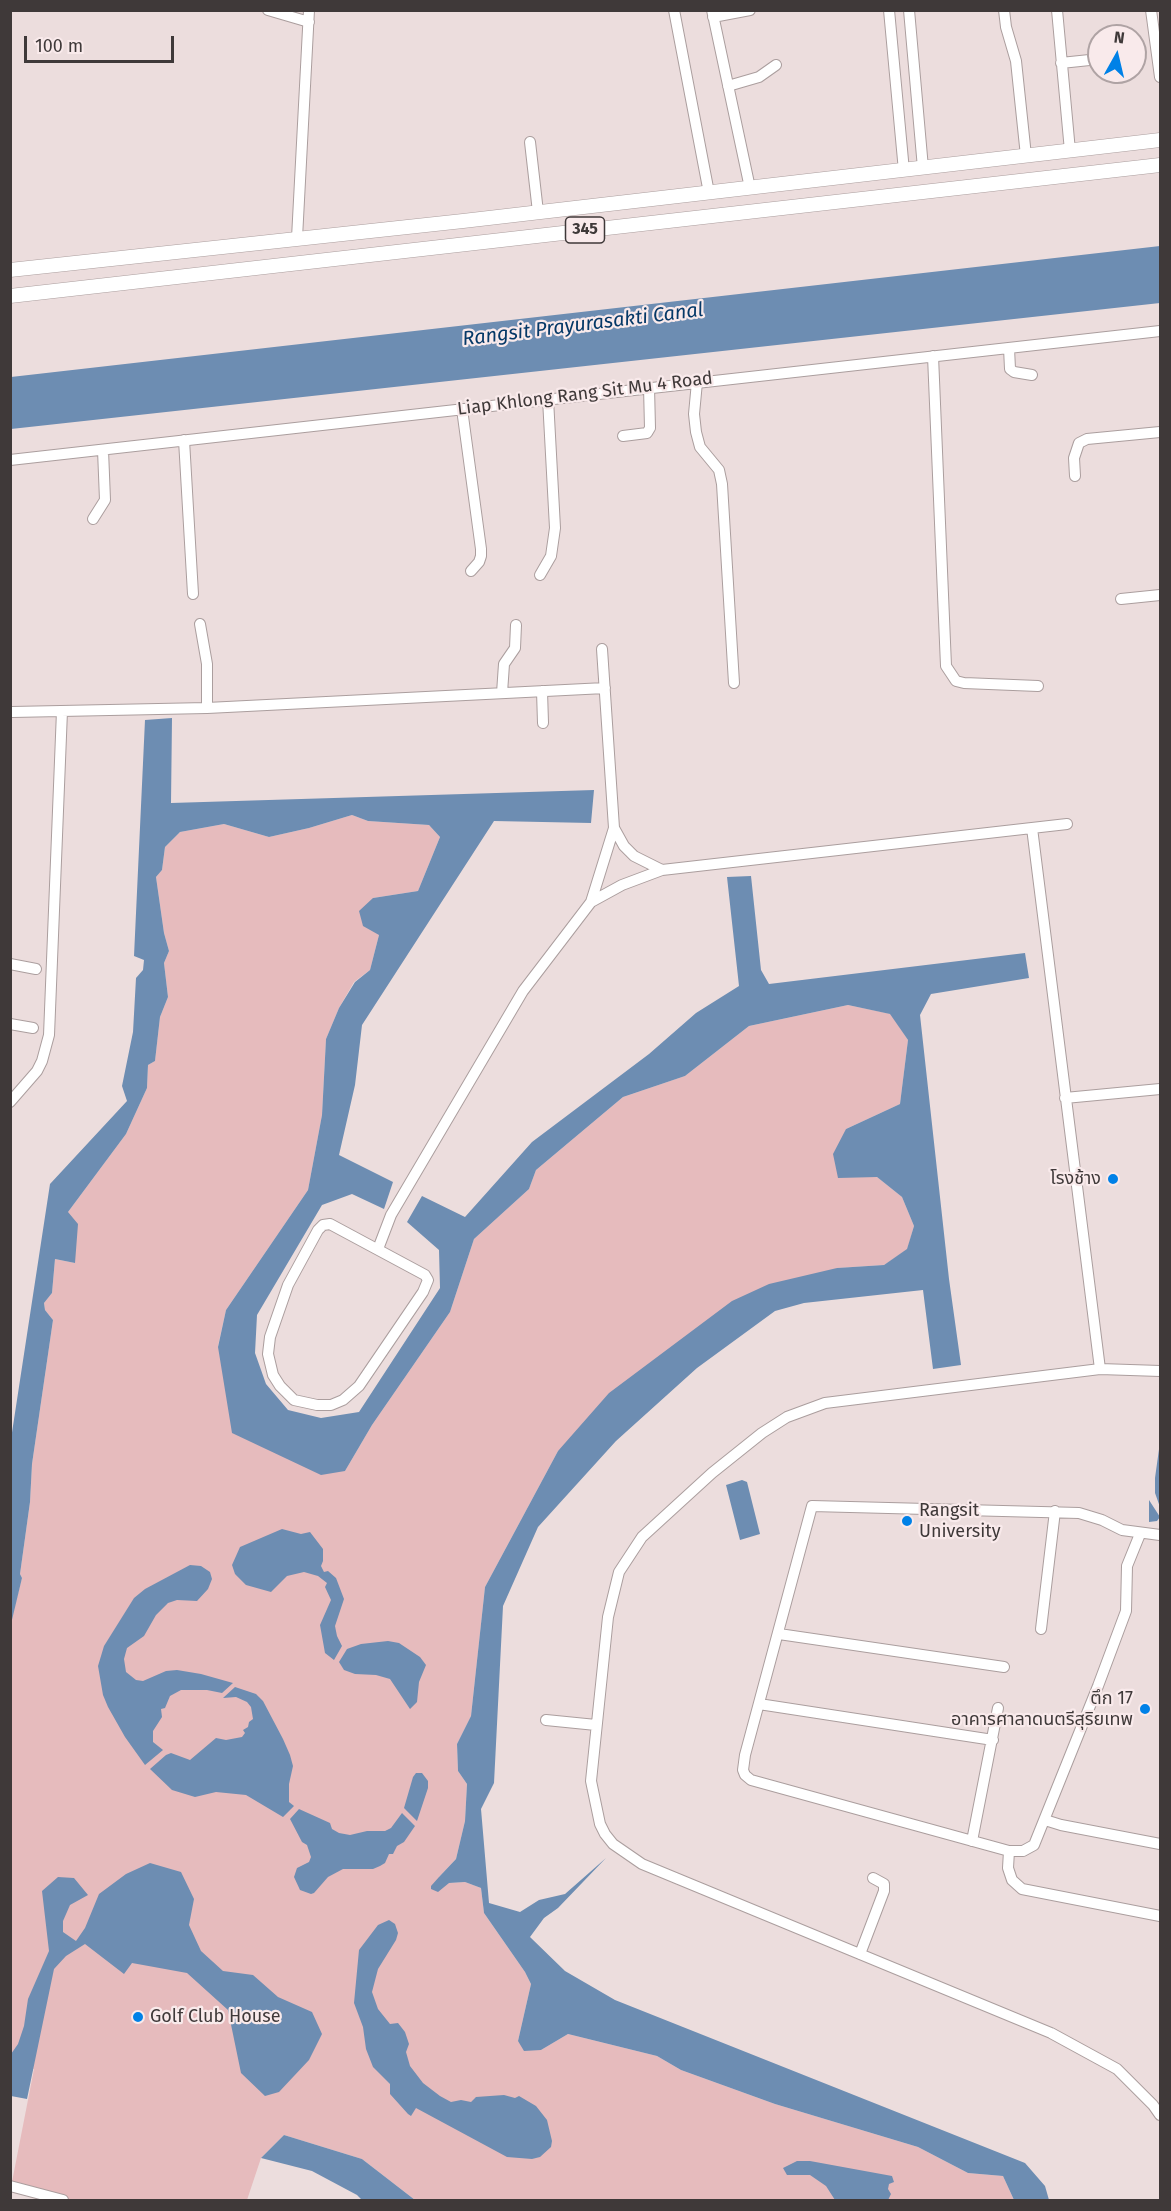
<!DOCTYPE html>
<html>
<head>
<meta charset="utf-8">
<style>
	body { margin:0 }
	#map { position:relative; width:1171px; height:2211px; overflow:hidden; background:#ecdddd; font-family:"Fira Sans",sans-serif }
	canvas { display:block }
	.frame { position:absolute; inset:0; border:12px solid #3f3939; pointer-events:none }
	.north { position:absolute; left:1087px; top:24px; width:60px; height:60px; box-sizing:border-box; background:#f9eaeb; border:2px solid #afa3a4; border-radius:50%; rotate:8deg; font-size:16px; font-weight:700; line-height:24px; text-align:center; color:#3f3939 }
	.north::after { content:''; display:block; margin:auto; width:21px; height:27px; background:#0081e7; clip-path:polygon(50% 0,100% 100%,50% 72%,0 100%) }
	.scale { position:absolute; left:24px; top:36px; width:150px; height:27px; box-sizing:border-box; border:3px solid #3f3939; border-top:0; padding-left:8px; font-size:18px; line-height:21px; white-space:nowrap; color:#3f3939; -webkit-text-stroke:4px #f9eaeb; paint-order:stroke }
</style>
</head>
<body>
<div id="map">
<canvas width="1171" height="2211"></canvas>
<div class="frame"></div>
<div class="north">N</div>
<div class="scale">100 m</div>
</div>
<script>
const context = document.querySelector('canvas').getContext('2d');
context.lineJoin = 'round';
function fillPath(path, color) { context.fillStyle = color; context.fill(path, 'evenodd'); }
const toPath = rows => new Path2D(rows.map(r => 'M' + r).join(''));
function strokePath(path, color, width, dash) { context.strokeStyle = color; context.lineWidth = width; context.lineCap = dash ? 'butt' : 'round'; context.setLineDash(dash || []); context.stroke(path); }
function drawText(font, color, halo, rows, align = 'center') {
  context.font = font + ' "Fira Sans","Noto Sans Thai",sans-serif'; context.lineWidth = 4.5; context.setLineDash([]); context.textBaseline = 'middle'; context.strokeStyle = halo; context.fillStyle = color; for (const [text, x, y, turn = 0] of rows) {
    context.save(); context.translate(x, y); context.rotate((+turn || 0) * Math.PI / 180); context.textAlign = isNaN(turn) ? turn : align; if (halo) context.strokeText(text, 0, 0); context.fillText(text, 0, 0); context.restore();
  }
}
fillPath(toPath([
	[352,815,368,821,429,825,440,837,418,891,373,898,379,935,370,970,354,982,339,1008,326,1039,322,1115,308,1190,226,1310,218,1346,345,1471,372,1425,450,1312,474,1239,529,1189,536,1170,623,1097,685,1076,749,1026,848,1005,891,1014,908,1040,900,1104,846,1129,838,1177,877,1177,902,1197,914,1226,907,1250,884,1265,837,1268,558,1451,485,1587,471,1716,457,1744,458,1771,467,1784,465,1821,456,1859,439,1877,449,1883,465,1882,481,1888,484,1913,525,1972,531,1984,518,2041,541,2050,568,2034,657,2056,681,2070,775,2104,918,2147,968,2173,1003,2176,1014,2200,415,2200,362,2159,284,2135,261,2158,247,2200,64,2200,11,2187,34,2069,11,2065,10,1624,22,1578,20,1574,30,1502,32,1464,53,1320,45,1310,44,1303,52,1293,55,1259,75,1263,68,1212,126,1134,147,1088,148,1065,155,1061,160,1017,168,997,164,963,169,951,164,933,156,877,162,870,165,847,180,832,224,824,269,837,309,828]
]), '#e6bbbd');
fillPath(toPath([
	[1160,246,1160,303,11,429,11,377],
	[172,718,171,803,594,790,591,823,494,821,362,1025,355,1085,339,1155,393,1182,384,1209,352,1194,322,1205,257,1315,255,1353,266,1384,288,1410,321,1418,359,1412,440,1288,439,1250,407,1222,422,1196,465,1217,532,1142,649,1054,696,1013,739,986,727,877,751,876,761,970,769,984,1025,953,1029,978,931,994,920,1015,949,1279,961,1365,933,1369,923,1290,804,1303,775,1311,697,1368,616,1441,538,1527,503,1606,494,1783,481,1809,489,1903,520,1912,539,1900,565,1894,606,1858,558,1908,544,1918,530,1937,565,1971,615,2000,1025,2163,1045,2186,1049,2200,1014,2200,1003,2176,968,2173,918,2147,775,2104,681,2070,657,2056,568,2034,541,2050,524,2051,518,2041,531,1984,525,1972,484,1913,481,1888,465,1882,449,1883,438,1892,431,1889,431,1886,439,1877,456,1859,465,1821,467,1784,458,1771,457,1744,471,1716,485,1587,558,1451,609,1393,732,1301,769,1284,837,1268,884,1265,907,1249,914,1226,902,1197,877,1177,838,1178,833,1154,846,1129,900,1104,908,1040,890,1014,848,1005,749,1026,685,1076,623,1097,536,1170,529,1189,474,1239,450,1312,372,1425,345,1471,321,1475,232,1433,218,1347,226,1310,308,1190,322,1115,326,1039,339,1008,355,982,370,970,379,935,363,926,359,911,373,898,418,891,440,837,429,825,368,821,352,815,309,828,269,837,224,824,180,832,165,847,162,870,156,877,164,933,169,951,164,963,168,997,160,1017,155,1061,148,1065,147,1088,126,1134,68,1212,78,1224,75,1263,55,1259,52,1293,44,1303,45,1310,53,1320,32,1464,30,1502,20,1574,22,1578,11,1624,11,1439,50,1184,127,1101,122,1086,133,1032,136,978,143,970,144,960,134,956,145,720],
	[1160,1442,1160,1507,1155,1493,1155,1478],
	[742,1480,747,1482,760,1534,740,1540,726,1485],
	[1149,1500,1160,1517,1157,1521,1149,1522],
	[282,1529,301,1534,310,1532,323,1549,323,1561,321,1566,324,1572,328,1571,336,1578,344,1599,335,1626,337,1636,342,1646,334,1660,325,1653,320,1625,331,1600,325,1587,327,1583,318,1576,304,1572,287,1576,271,1592,246,1585,235,1574,232,1565,240,1547],
	[190,1565,201,1566,210,1572,212,1579,208,1589,197,1601,177,1600,168,1603,156,1615,144,1636,127,1648,124,1659,126,1672,136,1680,143,1681,166,1671,177,1670,201,1674,233,1683,222,1693,207,1690,181,1690,170,1696,165,1708,161,1709,162,1717,153,1731,153,1742,163,1750,145,1765,125,1737,108,1707,103,1695,98,1666,104,1646,134,1598,145,1589],
	[388,1641,399,1643,420,1657,426,1665,419,1682,417,1702,410,1709,390,1679,376,1675,355,1674,344,1670,339,1662,347,1649,361,1644],
	[235,1687,256,1694,263,1701,283,1739,290,1755,293,1766,289,1784,289,1802,294,1806,283,1817,246,1795,216,1792,195,1797,172,1790,150,1769,166,1755,171,1753,190,1760,216,1738,226,1740,242,1737,245,1733,243,1730,248,1727,249,1722,253,1719,251,1707,247,1702,236,1697,223,1698],
	[416,1773,422,1773,428,1781,428,1788,417,1821,404,1808,413,1777],
	[299,1809,330,1823,332,1829,339,1833,350,1835,367,1831,385,1831,391,1828,402,1813,415,1826,404,1842,397,1846,393,1854,389,1854,385,1863,380,1866,373,1869,343,1869,328,1877,314,1893,311,1894,300,1890,294,1877,297,1868,309,1862,311,1857,307,1845,302,1842,290,1819],
	[150,1863,181,1872,194,1899,189,1925,201,1951,223,1971,253,1975,278,1997,312,2012,322,2034,309,2060,279,2092,265,2096,241,2073,228,2010,187,1973,132,1963,124,1974,85,1944,66,1956,54,1969,27,2099,11,2096,11,2054,18,2044,24,2026,28,1999,49,1951,42,1891,58,1877,74,1878,88,1895,70,1905,63,1921,63,1932,76,1941,85,1928,99,1894,126,1874],
	[389,1920,395,1924,398,1933,396,1940,378,1969,372,1992,378,2009,390,2024,398,2023,405,2032,409,2044,406,2052,410,2066,423,2083,440,2096,451,2102,461,2100,471,2102,476,2097,504,2095,515,2098,519,2096,536,2106,547,2120,552,2141,551,2147,540,2157,532,2159,507,2157,416,2108,411,2116,408,2114,390,2094,390,2084,373,2067,366,2049,363,2027,354,2003,359,1950,378,1925],
	[284,2135,362,2159,415,2200,362,2200,357,2195,312,2171,261,2158],
	[797,2161,810,2161,892,2176,894,2182,889,2184,888,2189,891,2194,888,2200,835,2200,826,2186,810,2175,787,2175,783,2168]
]), '#6d8db2');
const minor = toPath([
	[268,10,309,22],
	[674,10,709,193],
	[712,10,750,188],
	[889,10,904,171],
	[909,10,923,168],
	[1004,10,1006,27,1016,61,1026,156],
	[1057,10,1070,151],
	[1151,10,1160,77],
	[713,17,750,10],
	[1061,63,1099,59],
	[728,86,759,77,776,65],
	[530,142,538,212],
	[297,238,309,10],
	[1009,348,1010,369,1014,372,1032,375],
	[933,356,946,666,956,681,964,683,1038,686],
	[697,382,694,414,696,432,700,447,719,470,722,484,734,683],
	[462,409,481,549,481,556,479,562,471,571],
	[623,436,647,433,650,428,649,387],
	[184,440,193,594],
	[10,460,1160,331],
	[1075,476,1074,458,1079,443,1087,439,1160,432],
	[93,519,105,500,103,450],
	[540,575,551,556,555,528,548,399],
	[1121,599,1160,595],
	[200,624,207,664,207,708],
	[602,649,614,828,624,846,634,856,662,870,1067,824],
	[542,691,543,723],
	[502,693,504,664,515,648,516,625],
	[12,712,207,708,605,688],
	[1032,828,1100,1369],
	[591,902,622,885,662,870],
	[10,964,36,969],
	[10,1024,33,1028],
	[1065,1098,1160,1089],
	[10,1102,37,1071,42,1061,49,1035,62,711],
	[330,1224,425,1275,428,1280,423,1292,359,1386,343,1400,331,1405,317,1405,294,1400,280,1386,273,1375,268,1354,270,1337,288,1285,318,1230,323,1225,330,1224],
	[378,1249,391,1215,523,991,591,902,614,828],
	[1160,1371,1100,1369,825,1403,787,1417,762,1433,712,1473,642,1537,619,1572,608,1617,591,1781,600,1824,605,1834,613,1844,642,1864,1051,2033,1117,2069,1153,2105,1160,2115],
	[1140,1534,1127,1566,1126,1611,1098,1686,1034,1845,1023,1851,1009,1851,751,1780,745,1775,743,1770,745,1755,812,1506,1079,1513,1102,1520,1122,1530,1160,1535],
	[1041,1629,1055,1511],
	[779,1634,1004,1667],
	[759,1704,993,1740],
	[546,1720,596,1725],
	[1045,1820,1061,1825,1160,1844],
	[972,1841,998,1708],
	[1009,1851,1008,1868,1012,1880,1022,1889,1160,1916],
	[860,1954,884,1891,884,1884,873,1878],
	[10,2186,63,2200]
]);
const major = toPath([
	[10,270,463,221,1160,140],
	[10,296,1160,165]
]);
strokePath(minor, '#ab9e9e', 12);
strokePath(major, '#ab9e9e', 15);
strokePath(minor, '#fff', 10);
strokePath(major, '#fff', 14);
for (const [x, y, r, color] of [
	[1113,1179,6,"#0081e7"],
	[907,1521,6,"#0081e7"],
	[1145,1709,6,"#0081e7"],
	[138,2017,6,"#0081e7"]
]) { const dot = new Path2D(); dot.arc(x, y, r, 0, 2 * Math.PI); context.fillStyle = color; context.fill(dot); strokePath(dot, '#f9eaeb', 2); }
for (const [x, y, w] of [
	[585,230,39]
]) { const box = new Path2D(); box.roundRect(x - w / 2, y - 13, w, 26, 4.5); context.fillStyle = '#f9eaeb'; context.fill(box); strokePath(box, '#3f3939', 1.5); }
drawText('bold 16px', '#3f3939', null, [
	["345",585,230]
]);
drawText('18px', '#3f3939', '#f9eaeb', [
	["Liap Khlong Rang Sit Mu 4 Road",585,394,-7]
]);
drawText('18px', '#3f3939', '#f9eaeb', [
	["โรงช้าง",1101,1179],
	["Rangsit",919,1511,"left"],
	["University",919,1532,"left"],
	["ตึก 17",1133,1699],
	["อาคารศาลาดนตรีสุริยเทพ",1133,1720],
	["Golf Club House",150,2017,"left"]
], 'right');
drawText('italic 20px', '#053867', '#f9eaeb', [
	["Rangsit Prayurasakti Canal",583,325,-7]
]);
</script>
</body>
</html>
